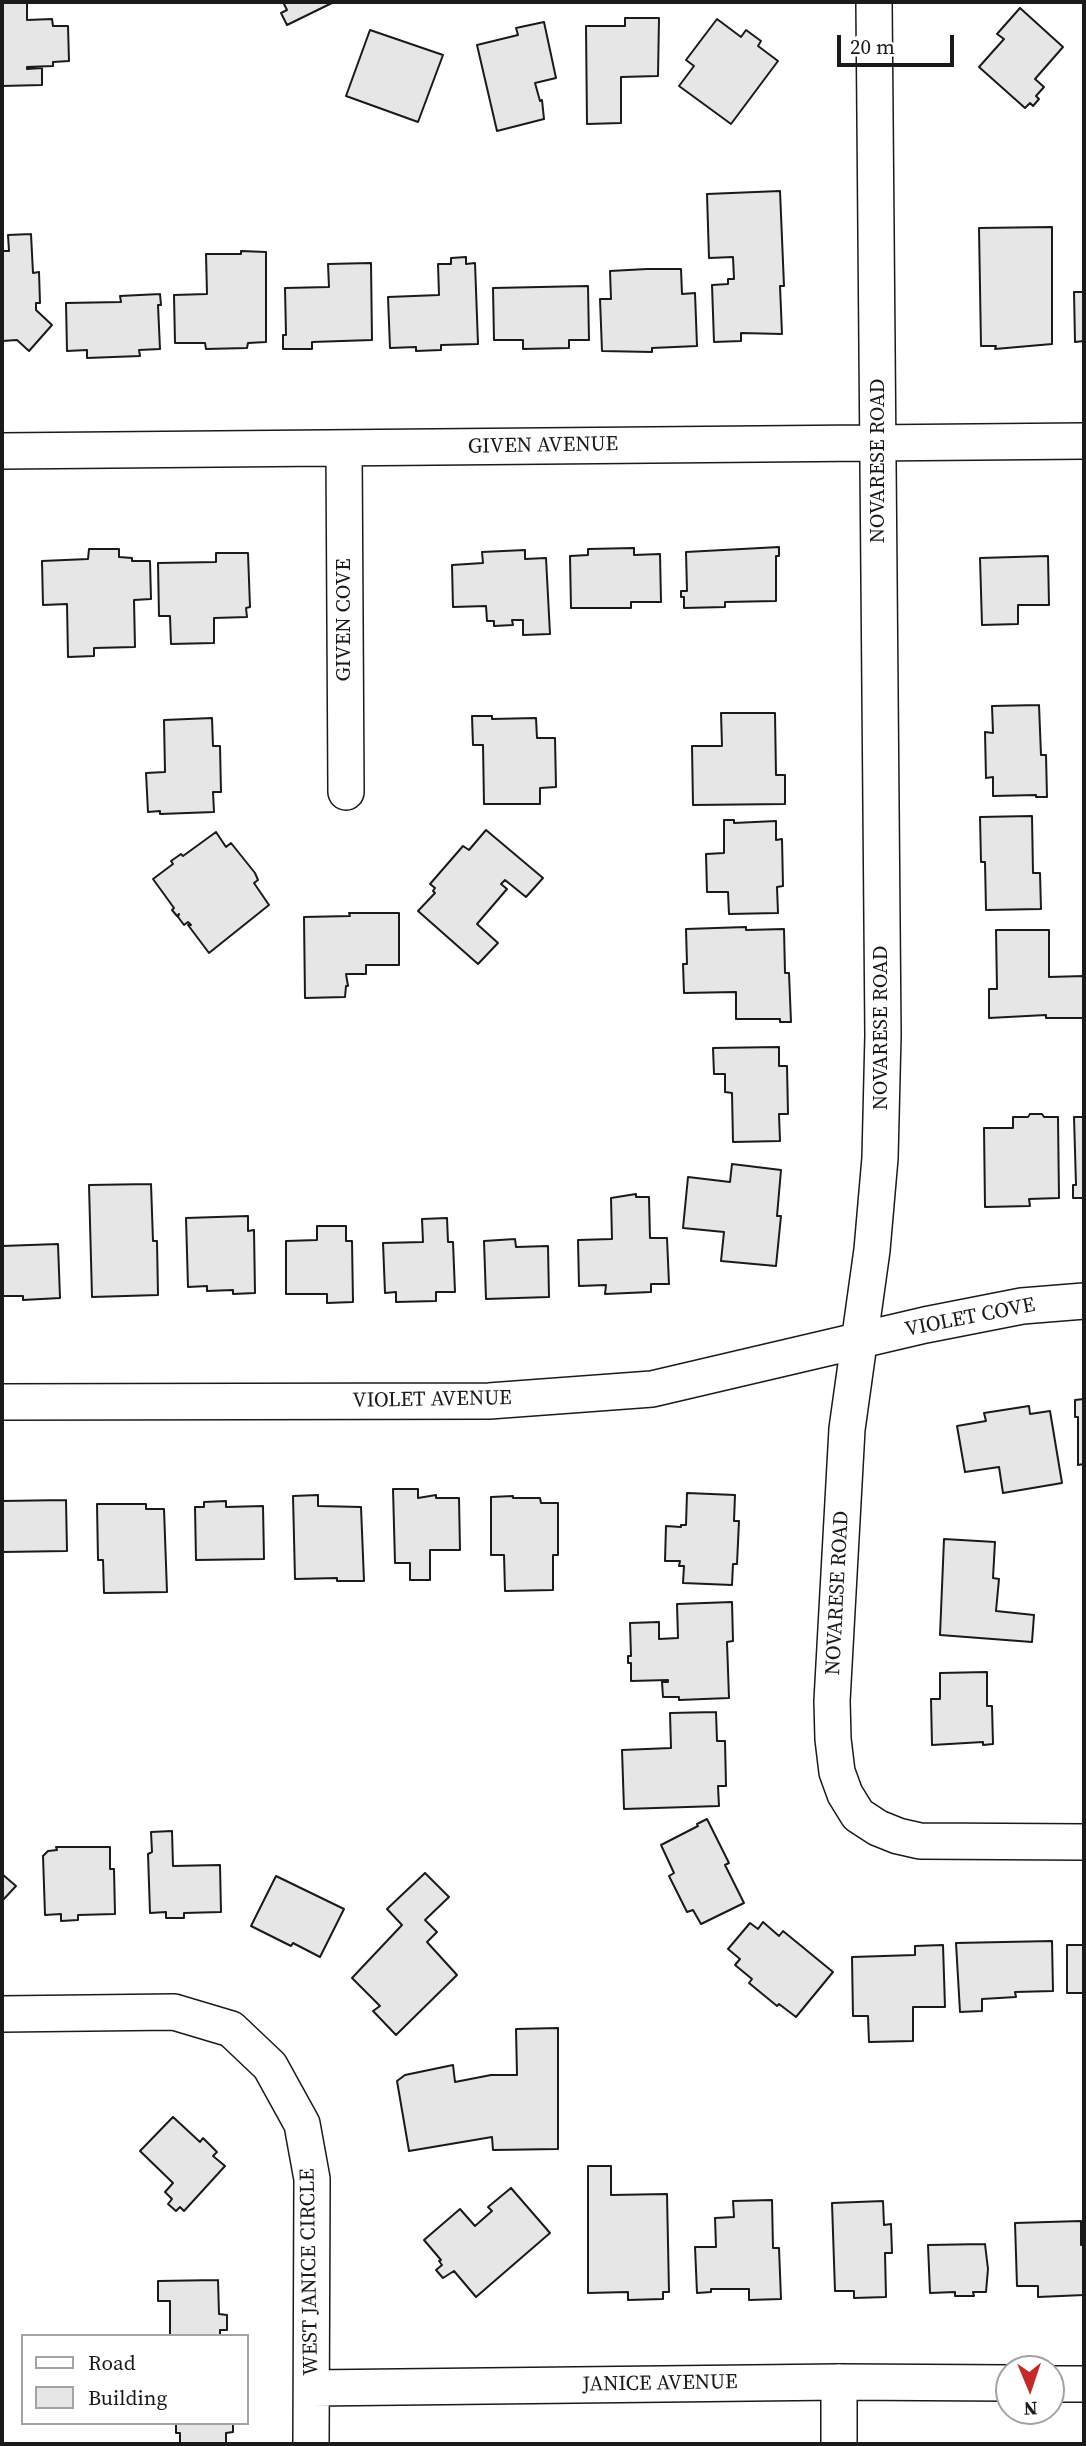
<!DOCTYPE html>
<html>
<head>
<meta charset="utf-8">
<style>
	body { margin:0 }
	#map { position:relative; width:1086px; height:2446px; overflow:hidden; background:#fff; font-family:"Source Serif 4",serif }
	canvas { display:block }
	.frame { position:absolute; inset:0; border:4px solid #1a1a1a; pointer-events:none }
	.legend { position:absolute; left:21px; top:2334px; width:228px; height:91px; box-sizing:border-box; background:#fff; border:2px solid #a3a3a3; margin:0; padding:9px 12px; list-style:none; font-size:21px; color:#1a1a1a }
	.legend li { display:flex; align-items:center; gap:14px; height:35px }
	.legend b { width:35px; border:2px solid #a3a3a3 }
	.north { position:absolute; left:995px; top:2355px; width:70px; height:70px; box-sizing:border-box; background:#fff; border:2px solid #a3a3a3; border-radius:50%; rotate:178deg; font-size:19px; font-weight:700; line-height:28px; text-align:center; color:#1a1a1a }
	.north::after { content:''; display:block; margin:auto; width:24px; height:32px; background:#c62828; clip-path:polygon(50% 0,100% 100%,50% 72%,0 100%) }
	.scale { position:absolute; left:837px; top:35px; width:117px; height:32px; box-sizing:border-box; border:4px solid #1a1a1a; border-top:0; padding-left:9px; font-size:21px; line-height:24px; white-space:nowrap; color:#1a1a1a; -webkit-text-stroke:5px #fff; paint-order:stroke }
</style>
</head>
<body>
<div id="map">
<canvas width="1086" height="2446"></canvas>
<div class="frame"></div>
<ul class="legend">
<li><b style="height:9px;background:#fff"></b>Road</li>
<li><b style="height:19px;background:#e6e6e6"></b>Building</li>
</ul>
<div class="north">N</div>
<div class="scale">20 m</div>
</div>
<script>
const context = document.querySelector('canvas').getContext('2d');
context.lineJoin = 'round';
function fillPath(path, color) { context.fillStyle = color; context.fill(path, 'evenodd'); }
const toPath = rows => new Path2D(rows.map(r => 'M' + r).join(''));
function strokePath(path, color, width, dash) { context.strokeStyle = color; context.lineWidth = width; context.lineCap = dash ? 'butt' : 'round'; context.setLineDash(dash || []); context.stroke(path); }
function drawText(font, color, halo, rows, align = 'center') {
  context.font = font + ' "Source Serif 4",serif'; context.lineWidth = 5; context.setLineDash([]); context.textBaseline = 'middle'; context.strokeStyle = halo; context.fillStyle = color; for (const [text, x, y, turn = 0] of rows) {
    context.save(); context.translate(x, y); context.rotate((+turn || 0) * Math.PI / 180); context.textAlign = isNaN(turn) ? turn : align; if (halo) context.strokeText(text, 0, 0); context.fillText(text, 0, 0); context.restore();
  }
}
const building = toPath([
	[2,2,27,2,27,20,52,19,53,26,68,26,69,61,53,62,53,66,27,67,27,69,42,68,42,85,2,86,2,2],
	[283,2,334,2,287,25,281,13,287,10,283,2],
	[1020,8,1063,47,1035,79,1044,87,1036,96,1039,99,1033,106,1030,103,1025,108,979,67,1004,39,997,34,1020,8],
	[625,18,659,18,658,76,621,77,621,123,587,124,586,26,625,26,625,18],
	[717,19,741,37,746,30,761,41,758,46,778,61,731,124,679,86,694,66,686,60,717,19],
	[544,22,556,78,535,83,540,101,542,100,544,119,497,131,477,45,518,35,516,28,544,22],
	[370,30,443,55,418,122,346,96,370,30],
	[780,191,784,286,780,286,782,334,741,333,741,341,714,342,712,285,728,284,728,279,734,279,733,257,709,258,707,194,780,191],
	[1052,227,1052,344,995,349,996,346,981,346,979,228,1052,227],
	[31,234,33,273,39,272,40,303,36,303,36,310,52,325,29,351,17,340,2,341,2,251,9,251,8,235,31,234],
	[241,251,266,252,266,342,248,343,247,348,206,349,205,343,175,343,174,295,207,294,206,254,241,254,241,251],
	[466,257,466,264,475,263,478,344,441,345,441,350,416,351,416,347,390,348,388,297,439,295,438,264,451,264,451,258,466,257],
	[371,263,372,340,312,342,312,349,283,349,283,335,286,335,285,288,329,287,328,264,371,263],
	[647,269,681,269,682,294,695,293,697,346,652,348,652,352,602,351,600,299,611,299,610,271,647,269],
	[588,286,589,340,569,340,569,348,523,349,523,340,494,340,493,288,588,286],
	[1074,292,1084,292,1084,341,1075,342,1074,292],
	[160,294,161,305,158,305,160,349,139,350,140,356,87,358,87,350,67,351,66,303,121,302,120,296,160,294],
	[779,547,779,556,776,556,776,601,725,602,725,607,684,608,684,597,681,597,681,591,687,591,686,552,779,547],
	[634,548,634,555,660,554,661,602,631,602,631,608,571,608,570,556,588,555,588,549,634,548],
	[89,549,119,549,119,557,132,558,132,561,150,561,151,599,134,600,135,647,94,648,94,656,68,657,67,604,43,605,42,561,88,559,89,549],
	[525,550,525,559,546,558,550,634,523,635,523,620,512,620,513,625,494,626,494,621,487,621,486,606,453,607,452,565,483,563,482,552,525,550],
	[216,553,248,553,250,607,246,608,247,617,214,618,214,643,171,644,170,616,159,616,158,563,216,562,216,553],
	[1048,556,1049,605,1018,605,1018,624,982,625,980,558,1048,556],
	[1039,705,1041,755,1046,755,1047,797,1036,797,1036,795,993,796,993,777,986,778,985,732,993,733,992,706,1039,705],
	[721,713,775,713,776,775,785,775,785,804,693,805,692,746,722,746,721,713],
	[472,716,492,716,492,719,536,718,537,738,555,738,556,787,540,788,540,804,484,804,483,745,473,745,472,716],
	[212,718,213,746,220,746,221,792,213,792,214,812,160,814,160,811,148,812,146,773,165,772,164,720,212,718],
	[1032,816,1033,873,1040,873,1041,909,986,910,985,862,981,862,980,817,1032,816],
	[724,820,734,820,734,823,776,821,776,840,782,839,783,886,777,887,778,913,729,914,728,892,707,892,706,854,724,853,724,820],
	[486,830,543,878,526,897,505,880,501,884,507,889,477,924,498,943,478,964,418,911,435,893,433,891,435,888,430,884,463,846,469,850,486,830],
	[216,832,226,847,231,843,255,873,258,880,254,883,269,905,209,953,188,925,191,925,188,922,184,925,178,917,179,914,177,916,172,910,174,908,153,879,173,864,171,861,181,854,183,856,216,832],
	[349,913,399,913,399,965,366,965,366,974,346,974,348,986,346,986,345,997,305,998,304,917,350,916,349,913],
	[746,927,746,930,784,929,785,973,789,973,791,1022,780,1022,780,1019,736,1019,736,992,684,993,683,964,687,964,686,929,746,927],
	[996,930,1049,930,1049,977,1084,976,1084,1018,1046,1018,1046,1015,989,1018,989,989,997,989,996,930],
	[779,1047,779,1066,787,1066,788,1114,779,1114,780,1141,733,1142,732,1093,725,1092,725,1074,714,1074,713,1048,779,1047],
	[1030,1114,1042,1114,1044,1117,1058,1117,1059,1198,1029,1199,1030,1206,985,1207,984,1128,1013,1128,1013,1117,1028,1117,1030,1114],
	[1074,1117,1084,1117,1084,1198,1073,1198,1073,1185,1076,1185,1074,1117],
	[732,1164,781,1170,777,1216,781,1216,776,1266,721,1261,724,1232,683,1228,688,1177,730,1182,732,1164],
	[151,1184,153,1241,157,1241,158,1295,92,1297,89,1185,151,1184],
	[636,1194,636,1197,649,1197,650,1238,667,1238,669,1284,651,1284,651,1292,605,1294,606,1285,579,1286,578,1240,612,1239,611,1198,636,1194],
	[248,1216,248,1231,254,1230,255,1293,233,1294,233,1290,207,1291,207,1286,188,1287,186,1218,248,1216],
	[447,1218,448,1242,453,1242,455,1292,436,1292,436,1301,396,1302,396,1292,385,1293,383,1243,423,1242,422,1219,447,1218],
	[317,1226,346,1226,346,1241,352,1241,353,1302,327,1303,327,1294,286,1294,286,1241,317,1240,317,1226],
	[515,1239,516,1247,548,1246,549,1297,486,1299,484,1241,515,1239],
	[58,1244,60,1298,23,1300,23,1296,2,1296,2,1246,58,1244],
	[1084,1399,1084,1464,1078,1465,1078,1417,1075,1417,1075,1400,1084,1399],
	[1029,1406,1030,1414,1050,1411,1062,1483,1003,1493,999,1467,965,1472,957,1426,986,1421,984,1413,1029,1406],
	[393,1489,418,1489,418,1498,436,1495,436,1498,459,1498,460,1550,430,1550,430,1580,410,1580,410,1563,395,1563,393,1489],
	[687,1493,735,1495,734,1521,739,1521,737,1564,733,1564,732,1585,683,1583,684,1566,679,1566,680,1561,665,1561,666,1526,681,1527,681,1525,686,1525,687,1493],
	[318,1495,318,1506,361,1507,364,1581,337,1581,337,1578,295,1579,293,1496,318,1495],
	[513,1496,513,1498,540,1498,541,1503,558,1503,558,1555,553,1555,553,1590,505,1591,504,1555,491,1555,491,1497,513,1496],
	[66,1500,67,1551,2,1552,2,1501,66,1500],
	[226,1501,226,1507,263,1506,264,1559,196,1560,195,1507,204,1507,204,1502,226,1501],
	[97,1504,146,1504,146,1509,164,1509,167,1592,104,1593,103,1560,98,1560,97,1504],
	[944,1539,995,1542,993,1578,999,1579,996,1611,1034,1615,1032,1642,940,1635,944,1539],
	[732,1602,733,1641,727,1642,729,1698,679,1700,679,1697,663,1697,662,1682,668,1682,668,1680,631,1681,631,1663,628,1663,628,1656,631,1656,630,1623,659,1622,659,1639,678,1638,677,1604,732,1602],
	[987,1672,987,1706,992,1706,993,1744,983,1745,983,1742,932,1745,931,1699,940,1699,940,1673,987,1672],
	[716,1712,717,1741,725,1741,726,1786,718,1786,719,1806,624,1809,622,1750,671,1748,670,1713,716,1712],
	[707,1819,729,1863,725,1865,744,1903,701,1924,693,1910,687,1912,669,1876,674,1873,661,1845,698,1826,697,1824,707,1819],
	[172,1831,173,1866,220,1865,221,1912,184,1913,184,1918,166,1918,166,1912,150,1913,148,1854,152,1852,151,1832,172,1831],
	[56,1847,110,1847,110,1869,114,1869,115,1914,78,1915,78,1920,61,1921,61,1914,45,1915,43,1856,48,1851,57,1850,56,1847],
	[425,1873,449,1897,425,1920,437,1932,427,1942,457,1975,396,2035,373,2011,380,2006,352,1978,402,1925,387,1909,425,1873],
	[2,1874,16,1886,2,1901,2,1874],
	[276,1876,344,1909,320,1957,293,1943,291,1946,251,1926,276,1876],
	[763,1922,779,1936,783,1931,833,1972,796,2017,779,2004,777,2006,749,1983,752,1979,735,1965,740,1959,728,1949,750,1923,758,1929,763,1922],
	[1052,1941,1053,1991,1015,1992,1016,1997,982,1999,982,2011,960,2012,956,1943,1052,1941],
	[943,1945,945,2007,913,2007,913,2041,869,2042,868,2016,853,2016,852,1957,915,1955,915,1946,943,1945],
	[1067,1945,1084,1945,1084,1993,1067,1993,1067,1945],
	[558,2028,558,2149,493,2150,492,2137,409,2151,397,2081,405,2075,453,2065,455,2082,491,2075,517,2075,516,2029,558,2028],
	[173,2117,200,2142,203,2138,217,2152,213,2156,225,2166,184,2211,180,2207,176,2211,168,2204,172,2199,165,2192,173,2183,140,2151,173,2117],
	[588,2166,611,2166,611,2195,667,2194,669,2292,663,2292,663,2299,628,2300,628,2292,588,2293,588,2166],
	[511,2188,550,2233,476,2297,454,2271,443,2278,436,2270,442,2265,439,2261,441,2260,424,2240,460,2209,475,2226,492,2211,488,2207,511,2188],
	[772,2200,773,2248,779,2248,781,2299,749,2300,749,2289,711,2289,711,2292,697,2293,695,2247,716,2247,715,2218,734,2217,733,2201,772,2200],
	[883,2201,884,2225,891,2224,892,2253,885,2253,886,2297,854,2298,854,2291,835,2291,832,2203,883,2201],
	[1081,2221,1081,2245,1084,2245,1084,2295,1038,2297,1038,2286,1017,2286,1015,2223,1081,2221],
	[985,2244,988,2269,986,2292,973,2292,974,2296,955,2296,955,2292,930,2293,928,2245,985,2244],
	[218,2280,219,2314,227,2315,227,2330,220,2330,220,2336,170,2336,170,2301,158,2301,158,2281,218,2280],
	[179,2423,233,2423,233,2432,226,2433,226,2442,223,2444,180,2444,180,2433,176,2433,176,2424,179,2423]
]);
fillPath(building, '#e6e6e6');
strokePath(building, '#1a1a1a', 2);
const street = toPath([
	[874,2,883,1035,880,1158,872,1250,847,1429,832,1701,833,1739,837,1772,845,1794,858,1815,878,1828,898,1836,920,1841,1084,1842],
	[344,448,346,792],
	[2,451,1084,441],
	[2,1402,489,1401,652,1389,925,1325,1022,1306,1084,1301],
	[2,2014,174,2012,231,2029,270,2066,302,2124,312,2179,311,2444],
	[839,2382,839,2444],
	[1051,2384,1084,2384],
	[312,2388,839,2382,1009,2383]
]);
strokePath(street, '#1a1a1a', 38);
strokePath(street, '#fff', 35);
drawText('21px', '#1a1a1a', '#fff', [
	["GIVEN AVENUE",543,446,-1],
	["NOVARESE ROAD",879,461,-90],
	["GIVEN COVE",345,620,-90],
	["NOVARESE ROAD",882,1028,-90],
	["VIOLET COVE",970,1318,-11],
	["VIOLET AVENUE",432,1400,-1],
	["NOVARESE ROAD",838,1593,-87],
	["WEST JANICE CIRCLE",310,2272,-91],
	["JANICE AVENUE",660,2384,-1]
]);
</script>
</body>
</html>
